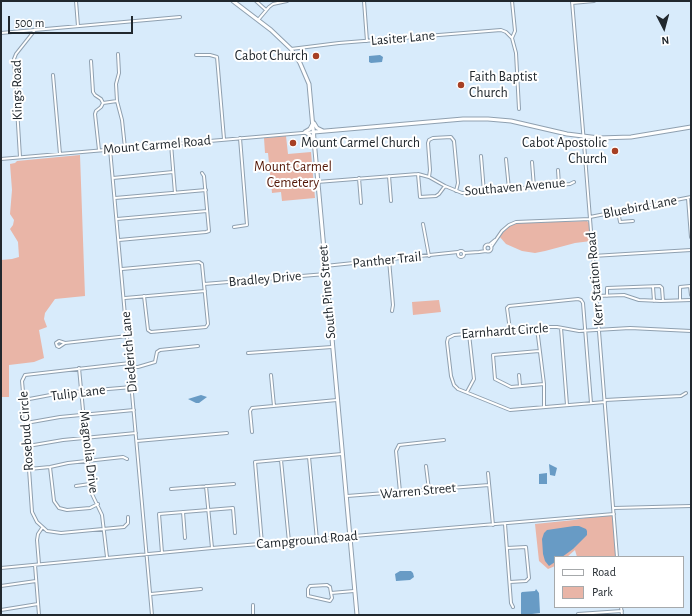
<!DOCTYPE html>
<html>
<head>
<meta charset="utf-8">
<style>
	body { margin:0 }
	#map { position:relative; width:692px; height:616px; overflow:hidden; background:#d8ebfb; font-family:"Alegreya Sans",sans-serif }
	canvas { display:block }
	.frame { position:absolute; inset:0; border:2px solid #21282e; pointer-events:none }
	.legend { position:absolute; left:554px; top:556px; width:130px; height:52px; box-sizing:border-box; background:#fff; border:1px solid #a6a9ab; margin:0; padding:5px 7px; list-style:none; font-size:12px; color:#21282e }
	.legend li { display:flex; align-items:center; gap:8px; height:20px }
	.legend b { width:20px; border:1px solid #a6a9ab }
	.north { position:absolute; left:644px; top:8px; width:40px; height:40px; -webkit-text-stroke:3px #fff; paint-order:stroke; rotate:174deg; font-size:11px; font-weight:700; line-height:16px; text-align:center; color:#21282e }
	.north::after { content:''; display:block; margin:auto; width:14px; height:18px; background:#21282e; clip-path:polygon(50% 0,100% 100%,50% 72%,0 100%) }
	.scale { position:absolute; left:8px; top:16px; width:125px; height:18px; box-sizing:border-box; border:2px solid #21282e; border-top:0; padding-left:5px; font-size:12px; line-height:14px; white-space:nowrap; color:#21282e; -webkit-text-stroke:3px #fff; paint-order:stroke }
</style>
</head>
<body>
<div id="map">
<canvas width="692" height="616"></canvas>
<div class="frame"></div>
<ul class="legend">
<li><b style="height:5px;background:#fff"></b>Road</li>
<li><b style="height:11px;background:#e9b5a7"></b>Park</li>
</ul>
<div class="north">N</div>
<div class="scale">500 m</div>
</div>
<script>
const context = document.querySelector('canvas').getContext('2d');
context.lineJoin = 'round';
function fillPath(path, color) { context.fillStyle = color; context.fill(path, 'evenodd'); }
const toPath = rows => new Path2D(rows.map(r => 'M' + r).join(''));
function strokePath(path, color, width, dash) { context.strokeStyle = color; context.lineWidth = width; context.lineCap = dash ? 'butt' : 'round'; context.setLineDash(dash || []); context.stroke(path); }
function drawText(font, color, halo, rows, align = 'center') {
  context.font = font + ' "Alegreya Sans",sans-serif'; context.lineWidth = 4; context.setLineDash([]); context.textBaseline = 'middle'; context.strokeStyle = halo; context.fillStyle = color; for (const [text, x, y, turn = 0] of rows) {
    context.save(); context.translate(x, y); context.rotate((+turn || 0) * Math.PI / 180); context.textAlign = isNaN(turn) ? turn : align; if (halo) context.strokeText(text, 0, 0); context.fillText(text, 0, 0); context.restore();
  }
}
fillPath(toPath([
	[286,136,288,154,311,152,315,198,282,201,281,192,272,193,268,153,265,153,264,138],
	[80,155,85,296,55,299,45,313,44,319,47,327,39,330,44,358,34,362,9,365,9,397,1,397,1,260,12,259,19,257,18,242,10,229,13,225,14,220,10,214,12,190,10,164,15,163,17,161],
	[587,221,589,223,591,241,575,243,545,251,535,253,522,251,506,244,499,236,511,225,517,223],
	[439,300,441,312,413,315,412,302],
	[614,514,616,557,577,557,575,550,567,557,555,557,555,566,548,569,539,561,535,524,574,520,596,516]
]), '#e9b5a7');
fillPath(toPath([
	[380,55,383,57,382,62,371,63,369,62,369,56],
	[201,395,207,397,199,403,196,403,188,399],
	[549,464,557,468,555,476,550,475],
	[547,473,547,484,539,484,539,474],
	[574,526,579,526,586,529,587,531,587,535,573,549,562,557,555,557,555,562,549,566,545,561,543,554,542,539,544,533,547,530],
	[400,571,411,571,413,573,414,577,410,580,396,581,395,574],
	[536,589,539,593,540,613,524,615,521,614,521,593,522,592,535,591]
]), '#689bc5');
const minor = toPath([
	[76,1,78,26],
	[256,1,266,10],
	[364,1,367,41],
	[512,1,515,31,512,38,516,53,519,109],
	[572,1,583,131,617,557],
	[572,3,594,1],
	[258,20,269,7,273,4,287,1],
	[1,33,180,17],
	[291,49,339,43,501,30,506,32,512,38],
	[118,54,119,73,116,84,117,101,122,120,125,148],
	[196,55,210,55,217,57,224,139],
	[91,61,93,92,95,95,101,99,103,103,101,107,96,111,95,114,99,150],
	[53,75,60,154],
	[103,103,117,101],
	[171,144,175,193],
	[110,149,152,615],
	[481,156,484,192],
	[20,157,14,59,16,54,35,30],
	[1,159,314,132],
	[506,159,509,189],
	[532,162,534,187],
	[558,170,559,185],
	[418,174,420,197,436,196,439,194,445,186],
	[389,176,391,201],
	[429,177,430,170,428,143,429,140,433,138,451,137,454,141,458,183,456,191],
	[113,178,173,172],
	[359,178,361,203],
	[317,182,418,174,429,177,445,186,462,193,559,185,570,184,574,182],
	[115,198,206,190],
	[688,198,691,237],
	[618,211,620,222,633,221],
	[590,217,691,197],
	[117,219,207,211],
	[423,224,429,256],
	[234,227,247,225,240,138],
	[119,240,206,232,209,231,204,176,202,173],
	'484.5 248a3.5 3.5 0 1 1 7 0a3.5 3.5 0 1 1-7 0Z',
	[489,245,495,240],
	[491,247,502,231,509,225,516,222,590,219],
	'458 254a3 3 0 1 1 6 0a3 3 0 1 1-6 0Z',
	[464,253,479,252,486,251],
	[593,256,691,250],
	[389,260,393,305,392,311],
	[325,266,458,252],
	[122,269,199,262,202,264,208,324,206,327,151,332,148,330,144,296],
	[204,284,326,274],
	[653,287,654,301],
	[596,296,624,295,639,300,661,301,691,300],
	[607,296,607,288,660,286,662,288,663,301],
	[125,298,205,291],
	[680,300,680,287,690,286,691,295],
	[537,328,544,384,544,407],
	[561,328,567,405],
	[510,330,507,308,509,306,578,299,581,300,583,303,591,403],
	[65,343,59,347,57,346,56,343,59,341,65,343,128,336],
	[539,351,493,355,495,379,511,387,544,384],
	[248,353,332,347],
	[130,367,138,367,155,362,157,352,160,350,198,346],
	[79,368,90,484,92,494,102,515,107,557],
	[271,375,274,406],
	[519,375,520,386],
	[467,392,474,379,469,334],
	[24,400,61,393,132,387],
	[605,400,681,396,686,393],
	[605,402,510,410,505,408,458,389,454,385,451,376,447,342,448,338,454,335,547,327,557,327,579,331,630,328,691,331],
	[26,423,60,417,134,410],
	[252,432,250,411,252,408,337,400],
	[137,441,227,433],
	[28,446,63,440,136,433],
	[309,457,317,540],
	[281,460,289,542],
	[426,466,429,490],
	[50,467,54,501,59,508,67,510,90,508,98,504],
	[29,469,50,467,68,463,123,457,127,459],
	[488,473,493,525],
	[76,486,90,484],
	[206,486,212,548],
	[171,489,234,484],
	[400,492,396,451,399,445,444,440],
	[347,496,489,485],
	[614,508,691,506],
	[183,512,185,538],
	[128,517,128,523,124,527,61,533,47,531,37,522,32,512,29,469,28,446,22,381,25,375,130,363],
	[505,524,511,603,513,607],
	[262,544,255,462,342,454],
	[507,548,526,547,529,578,526,581,510,582],
	[162,553,159,514,233,508,235,533],
	[39,564,37,540,38,534,42,528],
	[35,565,39,615],
	[1,568,212,548,614,514],
	[327,585,330,587,331,593,332,598,330,601,308,596,308,589,310,586,327,585],
	[1,586,36,581],
	[331,593,354,591],
	[151,594,201,589],
	[253,605,253,615],
	[621,607,622,615],
	[1,610,38,604],
	[578,614,622,611]
]);
const major = toPath([
	[233,1,271,30,291,49,300,63,309,84,357,615],
	[314,123,317,128,323,131],
	[305,132,310,129,312,125],
	[305,132,310,135,314,140],
	[314,132,463,119,488,119,511,121,567,134,599,138,631,137,691,127]
]);
strokePath(minor, '#8fa0b0', 4);
strokePath(major, '#8fa0b0', 5);
strokePath(minor, '#fff', 2);
strokePath(major, '#fff', 3);
for (const [x, y, r, color] of [
	[316,56,4,"#a73f23"],
	[461,85,4,"#a73f23"],
	[293,143,4,"#a73f23"],
	[615,151,4,"#a73f23"]
]) { const dot = new Path2D(); dot.arc(x, y, r, 0, 2 * Math.PI); context.fillStyle = color; context.fill(dot); strokePath(dot, '#fff', 1.5); }
drawText('14px', '#21282e', '#fff', [
	["Lasiter Lane",403,38,-5],
	["Kings Road",17,90,-91],
	["Mount Carmel Road",157,145,-5],
	["Southaven Avenue",515,187,-5],
	["Bluebird Lane",640,207,-11],
	["Panther Trail",387,260,-6],
	["Bradley Drive",265,279,-5],
	["Kerr Station Road",595,279,-95],
	["South Pine Street",327,292,-95],
	["Earnhardt Circle",505,331,-4],
	["Diederich Lane",129,352,-95],
	["Tulip Lane",78,393,-7],
	["Rosebud Circle",26,431,-94],
	["Magnolia Drive",89,452,83],
	["Warren Street",418,491,-5],
	["Campground Road",307,540,-5]
]);
drawText('14px', '#21282e', '#fff', [
	["Cabot Church",308,56],
	["Faith Baptist",469,77,"left"],
	["Church",469,93,"left"],
	["Mount Carmel Church",301,143,"left"],
	["Cabot Apostolic",607,143],
	["Church",607,159]
], 'right');
drawText('14px', '#531808', '#fff', [
	["Mount Carmel",293,167],
	["Cemetery",293,183]
]);
</script>
</body>
</html>
